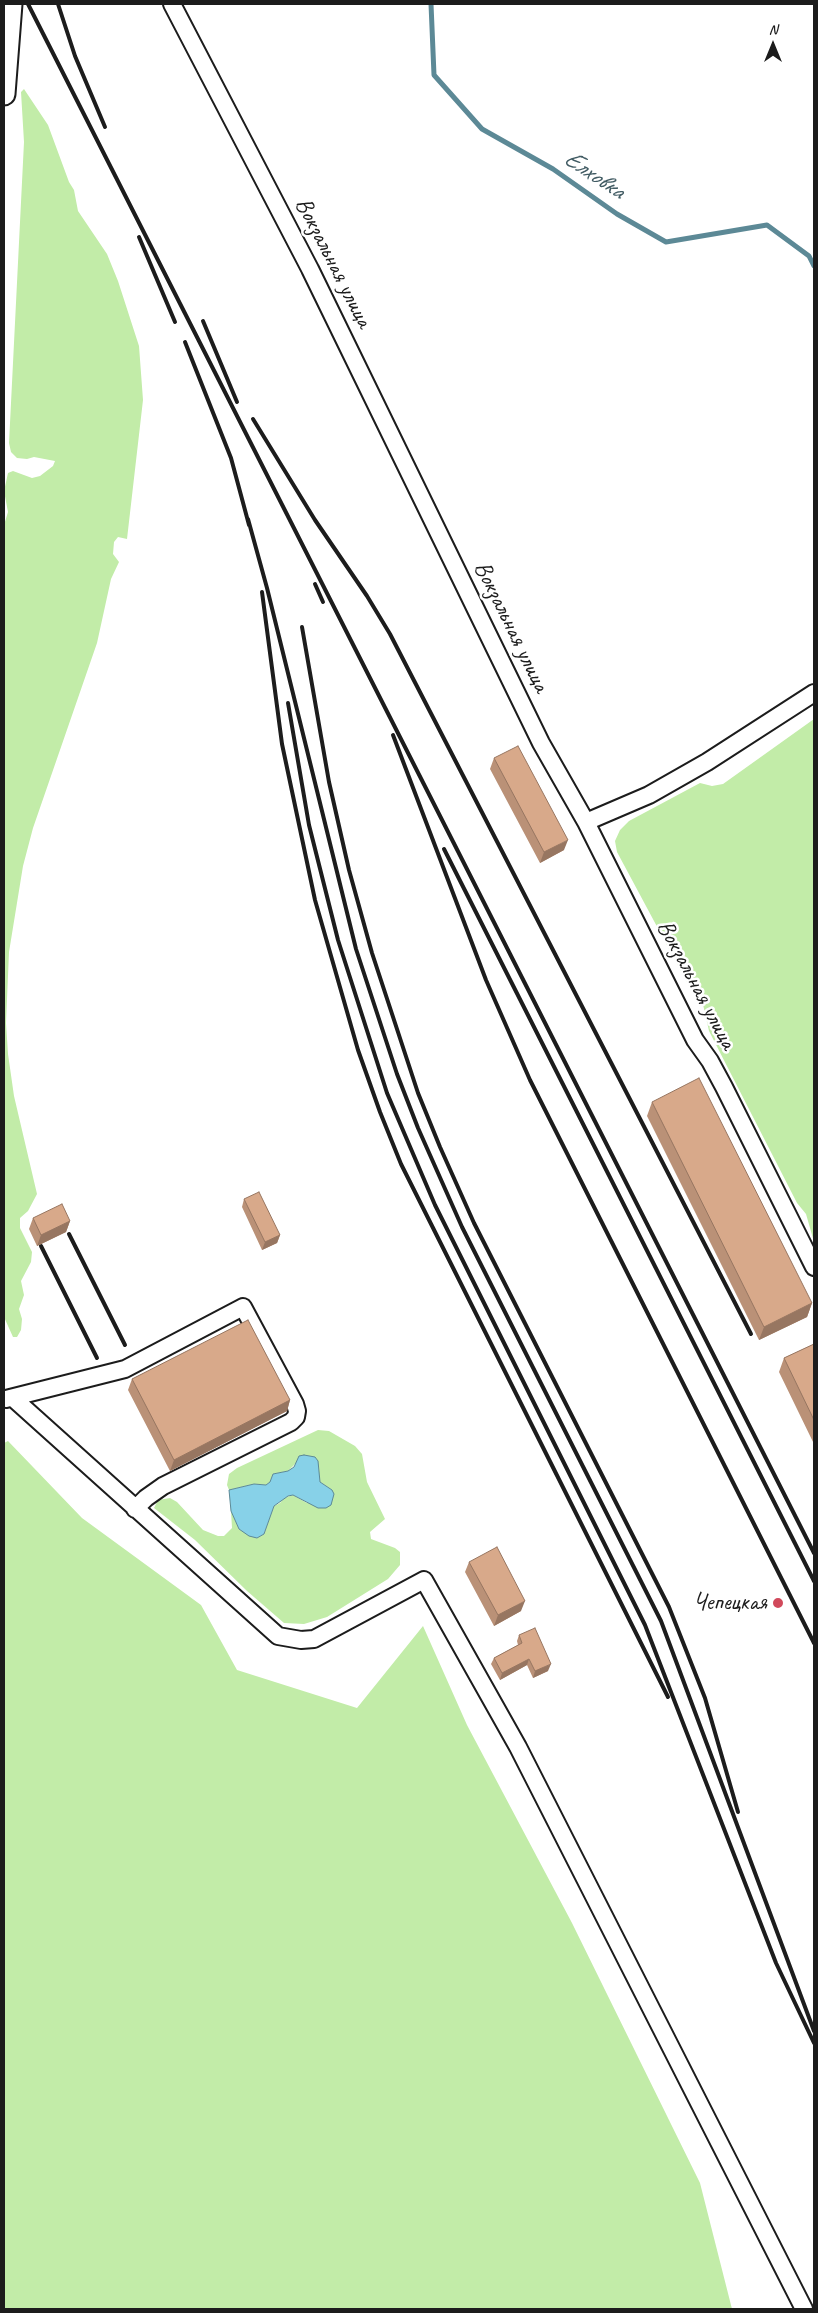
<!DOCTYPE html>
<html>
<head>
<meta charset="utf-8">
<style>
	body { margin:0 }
	#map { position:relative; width:818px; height:2313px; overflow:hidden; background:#fff; font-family:Caveat,sans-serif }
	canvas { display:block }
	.frame { position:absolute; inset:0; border:5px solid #1c1c1c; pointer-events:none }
	.north { position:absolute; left:748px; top:20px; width:50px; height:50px; -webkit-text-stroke:4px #fff; paint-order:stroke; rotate:0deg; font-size:14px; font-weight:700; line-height:20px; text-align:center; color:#1c1c1c }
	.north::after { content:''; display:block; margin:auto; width:18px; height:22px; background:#1c1c1c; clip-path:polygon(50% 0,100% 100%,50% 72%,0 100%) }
</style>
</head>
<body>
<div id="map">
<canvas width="818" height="2313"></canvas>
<div class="frame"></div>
<div class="north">N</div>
</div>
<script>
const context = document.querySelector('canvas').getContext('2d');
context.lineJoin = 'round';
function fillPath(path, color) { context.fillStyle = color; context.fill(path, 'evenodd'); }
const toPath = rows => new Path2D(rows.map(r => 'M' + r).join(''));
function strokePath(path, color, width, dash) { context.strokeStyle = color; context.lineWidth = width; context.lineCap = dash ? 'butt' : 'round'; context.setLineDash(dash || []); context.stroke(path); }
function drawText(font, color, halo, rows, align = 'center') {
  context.font = font + ' Caveat,sans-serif'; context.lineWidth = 5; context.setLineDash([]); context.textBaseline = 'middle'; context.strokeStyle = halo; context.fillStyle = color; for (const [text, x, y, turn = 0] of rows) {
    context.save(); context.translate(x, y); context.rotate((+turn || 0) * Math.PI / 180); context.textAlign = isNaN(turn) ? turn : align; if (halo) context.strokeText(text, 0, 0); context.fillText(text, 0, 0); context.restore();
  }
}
fillPath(toPath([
	[24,89,48,125,69,182,74,190,78,211,107,254,118,281,139,346,143,400,127,539,118,537,114,542,113,554,119,562,111,579,97,643,33,828,23,866,9,952,6,1023,8,1054,14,1096,37,1194,28,1211,20,1218,20,1228,32,1252,31,1262,21,1281,24,1295,19,1309,22,1319,21,1330,17,1337,13,1337,4,1317,4,525,8,512,4,491,8,473,13,471,32,478,40,476,53,466,55,461,34,457,27,459,17,458,11,452,9,443,24,142,21,92],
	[814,719,814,1242,806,1214,797,1203,709,1031,702,1000,691,990,617,852,615,841,620,830,629,821,700,783,712,786,723,784],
	[318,1430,329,1431,355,1446,362,1454,367,1482,385,1519,370,1532,371,1539,395,1548,400,1552,400,1565,388,1579,327,1617,304,1624,284,1623,247,1591,195,1540,154,1508,158,1500,170,1498,177,1502,203,1530,218,1536,224,1536,232,1528,231,1511,239,1529,257,1538,264,1534,274,1506,280,1503,284,1498,293,1495,307,1503,332,1490,320,1482,318,1466,298,1461,288,1471,273,1474,270,1482,266,1485,254,1484,229,1490,227,1485,229,1474,237,1468],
	[8,1441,82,1518,201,1605,237,1670,357,1708,423,1626,467,1725,572,1923,700,2183,732,2309,4,2309,4,1443]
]), '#c2eca8');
const water = toPath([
	[304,1455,315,1457,318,1461,320,1482,332,1490,334,1494,331,1505,326,1508,318,1508,293,1495,288,1496,274,1506,264,1534,257,1538,249,1536,239,1529,231,1511,229,1490,254,1484,266,1485,270,1482,273,1474,288,1471,294,1467,299,1456,304,1455]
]);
fillPath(water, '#87d1e8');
strokePath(water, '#5c8996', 1);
strokePath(toPath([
	[431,4,434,75,482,129,553,169,617,214,666,242,767,225,809,256,814,266]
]), '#5c8996', 5);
const minor = toPath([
	[172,4,310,269,541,743,586,822,695,1040,710,1061,724,1087,814,1267],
	[586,822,649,795,707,762,814,693],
	[13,1398,278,1636,301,1640,314,1639,424,1580,518,1747,804,2309],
	[6,1399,125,1369,243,1307,295,1404,297,1411,296,1417,291,1422,163,1486,146,1498,135,1509]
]);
const major = toPath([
	[4,94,11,4]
]);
strokePath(minor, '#1c1c1c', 20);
strokePath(major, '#1c1c1c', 25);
strokePath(minor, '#fff', 16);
strokePath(major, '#fff', 21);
strokePath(toPath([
	[28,4,814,1553],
	[58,4,75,56,105,127],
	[139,237,175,322],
	[203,321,237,402],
	[185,342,231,458,249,525],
	[253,419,315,520,367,596,390,634,751,1334],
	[248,519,267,588,356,949,397,1074,418,1128,462,1227,661,1621,814,2031],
	[315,584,323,602],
	[262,592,282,744,315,900,358,1050,380,1112,401,1164,668,1697],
	[302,627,329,782,349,870,372,953,418,1093,440,1147,474,1223,669,1607,705,1698,738,1812],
	[288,703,309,825,338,940,387,1093,435,1205,645,1625,776,1963,814,2043],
	[393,735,486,980,530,1080,814,1643],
	[444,849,814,1581],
	[69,1234,125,1345],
	[41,1246,97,1358]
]), '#1c1c1c', 4);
fillPath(toPath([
	[494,758,564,850,540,863,490,769],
	[652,1102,812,1303,807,1317,759,1340,647,1116],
	[244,1199,280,1235,277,1243,262,1250,242,1207],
	[33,1218,70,1221,66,1232,37,1246,29,1229],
	[814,1344,814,1444,779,1372,784,1358],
	[132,1379,290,1400,287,1411,170,1471,128,1390],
	[469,1562,521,1611,494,1626,465,1572],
	[519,1635,548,1671,533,1678,527,1665,500,1680,491,1664,494,1658,518,1645,517,1641]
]), '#ba9177');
fillPath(toPath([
	[568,840,564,850,540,863,544,852],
	[70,1221,66,1232,37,1246,41,1235],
	[280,1235,277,1243,262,1250,265,1242],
	[812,1303,807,1317,759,1340,764,1327],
	[290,1400,287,1411,170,1471,174,1460],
	[525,1601,521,1611,494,1626,498,1615],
	[529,1659,527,1665,500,1680,502,1673],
	[551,1664,548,1671,533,1678,535,1671]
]), '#977661');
const building = toPath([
	[518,746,568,840,544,852,494,758,518,746],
	[699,1078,812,1303,764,1327,652,1102,699,1078],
	[259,1192,280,1235,265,1242,244,1199,259,1192],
	[62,1204,70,1221,41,1235,33,1218,62,1204],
	[248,1320,290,1400,174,1460,132,1379,248,1320],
	[814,1344,814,1420,784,1358,814,1344],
	[497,1547,525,1601,498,1615,469,1562,497,1547],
	[535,1628,551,1664,535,1671,529,1659,502,1673,494,1658,522,1643,519,1635,535,1628]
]);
fillPath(building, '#d8a98a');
strokePath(building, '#977661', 1);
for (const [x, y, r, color] of [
	[778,1603,6,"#d1495b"]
]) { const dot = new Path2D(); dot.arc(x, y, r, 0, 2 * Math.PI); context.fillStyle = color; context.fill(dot); strokePath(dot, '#fff', 2); }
drawText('24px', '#1c1c1c', '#fff', [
	["Вокзальная улица",333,263,63],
	["Вокзальная улица",511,627,64],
	["Вокзальная улица",696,985,62]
]);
drawText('24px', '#1c1c1c', '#fff', [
	["Чепецкая",767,1603]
], 'right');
drawText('italic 25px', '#415b63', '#fff', [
	["Елховка",594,175,34]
]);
</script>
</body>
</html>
